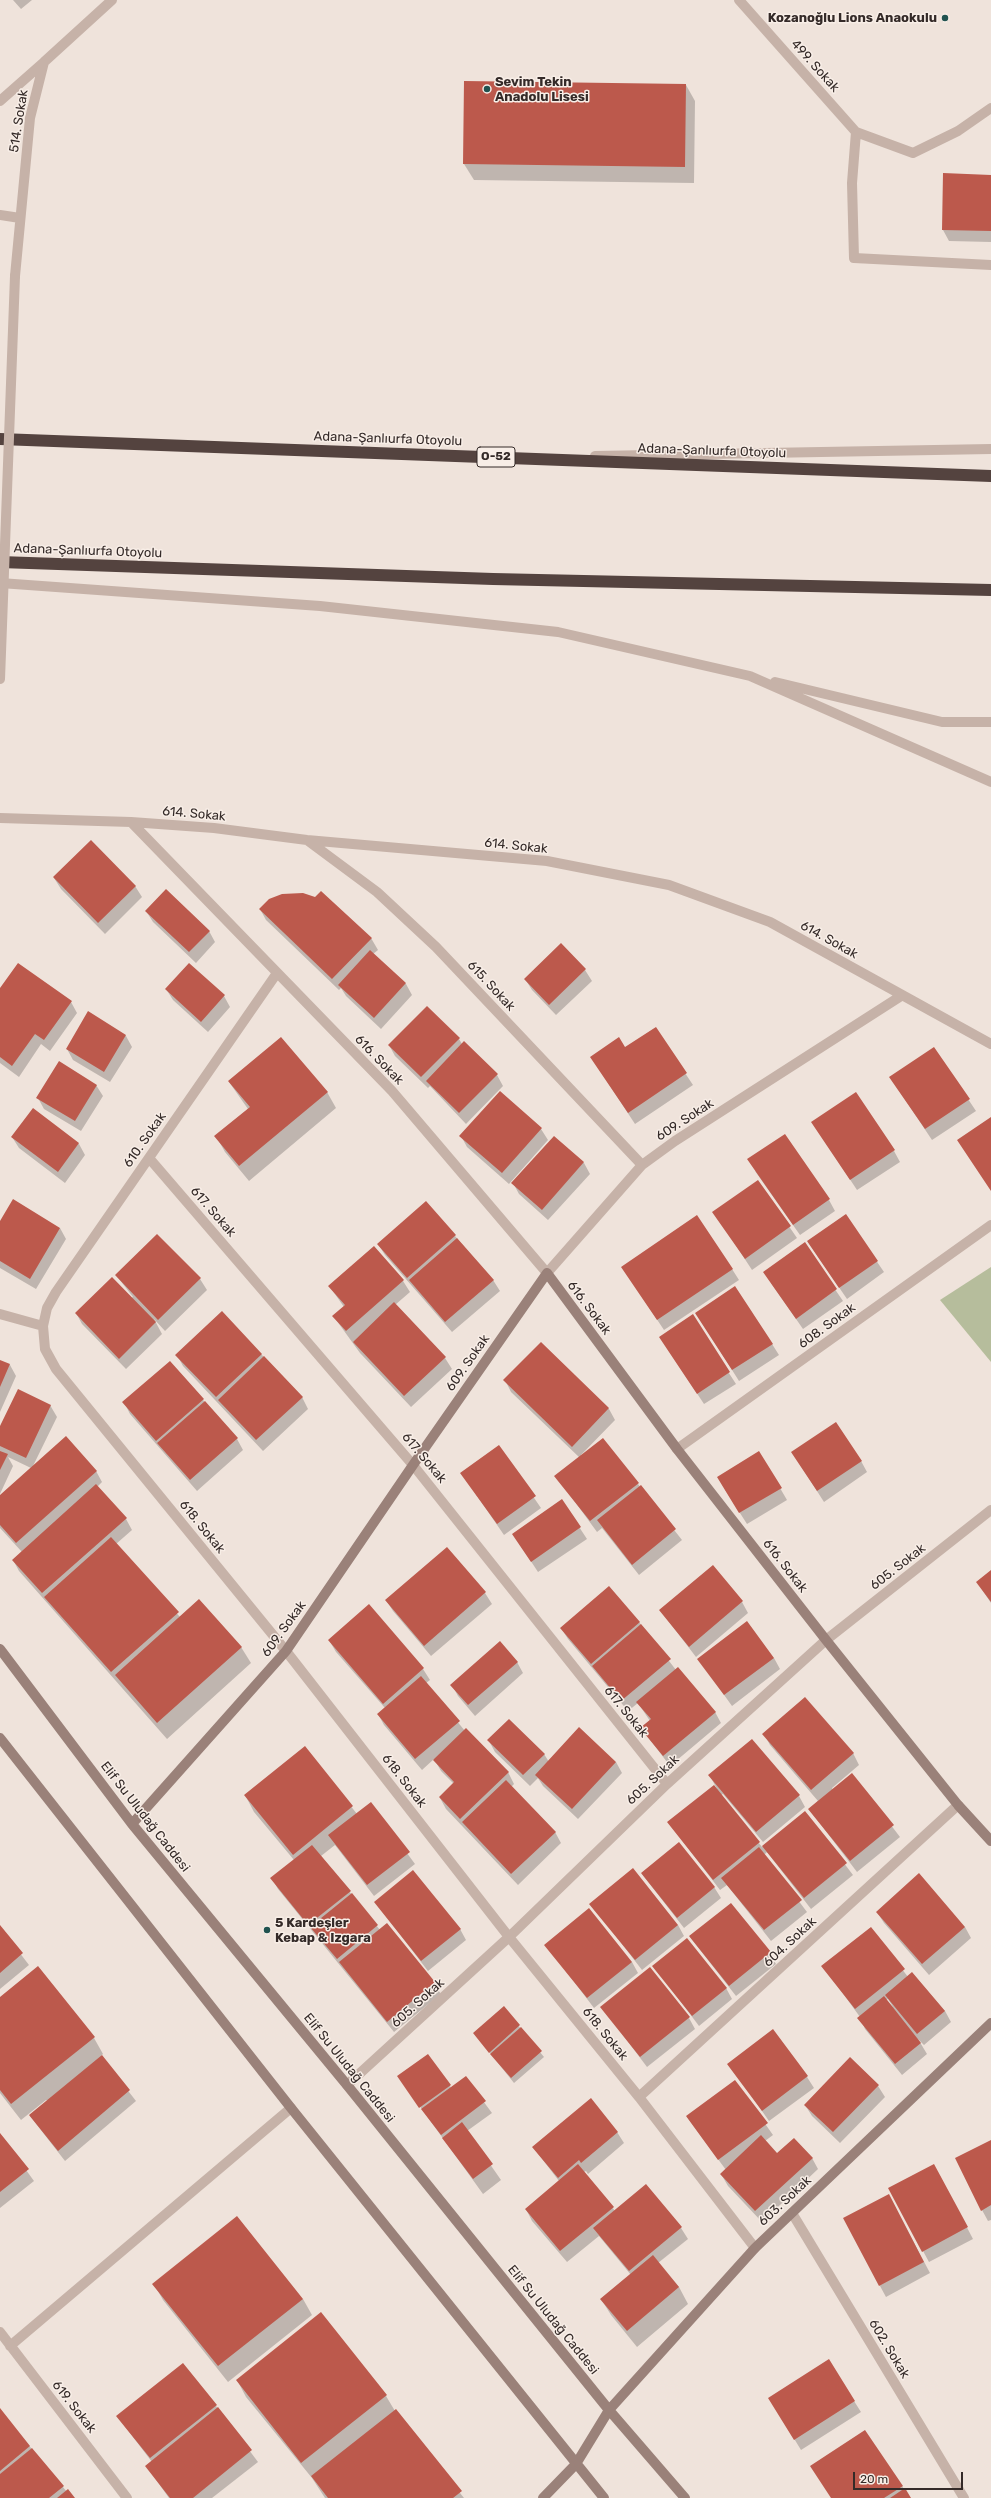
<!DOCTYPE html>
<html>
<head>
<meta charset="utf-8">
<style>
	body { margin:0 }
	#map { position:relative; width:991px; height:2498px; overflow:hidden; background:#efe3db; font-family:Rubik,sans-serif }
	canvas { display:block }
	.scale { position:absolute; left:853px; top:2472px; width:110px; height:18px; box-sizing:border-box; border:2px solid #342a28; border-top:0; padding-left:5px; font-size:12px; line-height:14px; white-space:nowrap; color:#342a28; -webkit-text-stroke:3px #f8eee7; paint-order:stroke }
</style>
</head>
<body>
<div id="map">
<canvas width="991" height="2498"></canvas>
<div class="scale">20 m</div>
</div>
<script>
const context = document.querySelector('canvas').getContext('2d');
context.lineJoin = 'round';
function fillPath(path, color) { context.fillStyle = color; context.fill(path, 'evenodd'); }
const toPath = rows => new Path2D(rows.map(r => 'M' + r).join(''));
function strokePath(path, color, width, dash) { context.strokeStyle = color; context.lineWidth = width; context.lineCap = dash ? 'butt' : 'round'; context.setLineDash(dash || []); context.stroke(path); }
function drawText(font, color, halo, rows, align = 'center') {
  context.font = font + ' Rubik,sans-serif'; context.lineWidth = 3; context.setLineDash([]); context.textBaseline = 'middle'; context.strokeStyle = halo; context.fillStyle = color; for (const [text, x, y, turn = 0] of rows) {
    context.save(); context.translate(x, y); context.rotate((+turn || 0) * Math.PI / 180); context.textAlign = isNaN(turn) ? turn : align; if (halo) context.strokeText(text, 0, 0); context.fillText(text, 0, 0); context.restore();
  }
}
fillPath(toPath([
	[991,1267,991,1362,940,1300]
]), '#b6bd9c');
fillPath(toPath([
	[13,0,32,0,21,9],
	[465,82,686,85,695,101,694,183,474,180,464,164],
	[991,176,991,242,949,241,943,230],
	[54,878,135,886,142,897,105,934,61,889],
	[260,909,371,938,378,950,373,954,406,984,412,995,381,1029,346,996,341,988,339,990,266,920],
	[146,911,209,931,215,942,196,963,153,922],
	[561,944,585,970,592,981,556,1015,532,990,525,979],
	[166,989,224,996,230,1007,208,1032,173,1000],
	[0,990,71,1002,77,1013,50,1051,41,1044,19,1077,0,1063],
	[88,1013,126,1036,132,1047,110,1082,73,1060,67,1049],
	[655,1028,693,1085,635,1124,591,1057,625,1048],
	[459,1039,462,1044,497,1075,503,1086,466,1124,430,1086,428,1088,395,1056,389,1045],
	[934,1048,976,1111,932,1140,890,1077],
	[229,1082,327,1092,336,1108,249,1181,225,1152,216,1136,248,1109],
	[96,1085,103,1096,81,1131,44,1109,38,1098],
	[500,1092,541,1129,548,1140,509,1184,467,1147,461,1136],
	[33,1110,79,1144,85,1155,65,1183,19,1148,12,1137],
	[812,1122,894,1151,900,1162,857,1190],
	[554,1137,584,1163,590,1174,548,1220,519,1194,513,1183],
	[755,1171,829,1200,835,1211,800,1235],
	[758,1181,797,1238,752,1270,714,1212],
	[845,1215,884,1272,847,1299,808,1242],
	[0,1223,60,1228,66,1239,36,1289,0,1268],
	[157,1235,200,1279,207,1290,165,1331,154,1319,162,1334,126,1369,82,1324,76,1313,131,1298,133,1297,116,1275],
	[455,1236,493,1280,500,1291,452,1332,385,1255,378,1244],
	[804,1244,843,1301,803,1329,771,1283],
	[374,1248,403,1281,410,1292,395,1305,445,1358,452,1369,411,1407,360,1353,334,1317,344,1307,330,1287],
	[622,1267,732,1269,739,1280,664,1330],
	[696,1313,772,1344,779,1355,739,1381],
	[692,1316,736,1384,704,1404,667,1348],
	[541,1343,609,1409,615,1420,581,1455,638,1484,682,1540,639,1575,602,1528,597,1532,556,1476,580,1458,511,1392,505,1380],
	[261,1354,302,1397,308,1409,263,1451,183,1366,177,1355],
	[0,1361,10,1365,16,1376,0,1412],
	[170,1362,237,1439,243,1450,197,1491,130,1414,124,1402],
	[50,1405,57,1417,33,1466,96,1471,102,1482,97,1487,126,1519,132,1530,116,1544,180,1617,241,1647,251,1663,167,1739,19,1571,13,1560,22,1552,0,1528,0,1496,31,1468,8,1457,13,1466,0,1494,0,1428],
	[499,1447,541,1508,504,1535,462,1474],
	[759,1452,787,1500,747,1524,724,1488],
	[861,1461,867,1472,824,1502,799,1463],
	[562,1501,587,1539,538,1572,513,1534],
	[447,1548,485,1593,492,1604,431,1656,393,1611,386,1600],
	[991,1572,991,1603,977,1582],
	[742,1602,748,1613,696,1657,660,1610],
	[369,1606,423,1669,430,1680,426,1683,465,1731,508,1772,514,1784,511,1787,555,1832,561,1843,518,1885,446,1809,440,1798,454,1784,441,1771,434,1759,422,1770,384,1725,378,1714,385,1708,336,1652,329,1640],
	[639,1622,676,1670,715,1712,721,1723,670,1766,642,1729,650,1721,638,1703,628,1711,568,1639,561,1628],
	[774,1658,780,1669,732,1706,699,1660],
	[517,1662,523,1673,475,1716,458,1696,452,1685],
	[764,1734,853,1753,859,1765,832,1788,833,1790,852,1774,900,1837,857,1872,809,1809,818,1801,770,1745],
	[489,1741,544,1754,549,1762,616,1762,622,1773,578,1819,543,1786,538,1778,530,1786,495,1752],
	[305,1748,357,1814,371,1804,415,1864,374,1896,335,1845,321,1856,380,1930,386,1924,441,1994,394,2032,278,1889,272,1878,294,1860,254,1812,245,1795],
	[710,1776,799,1796,805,1807,763,1842,723,1794,721,1795,762,1847,805,1812,853,1875,811,1909,767,1852,764,1855,807,1912,771,1941,727,1885,720,1890,668,1822,717,1789],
	[642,1874,714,1887,721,1898,684,1928],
	[375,1902,460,1929,466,1940,428,1971],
	[591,1904,678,1925,684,1936,642,1970],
	[731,1904,776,1964,736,1996,690,1937],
	[877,1912,965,1927,971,1938,929,1975,884,1923],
	[0,1927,29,1965,0,1989],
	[871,1928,908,1977,912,1973,945,2011,951,2022,924,2045,918,2039,927,2054,902,2075,865,2029,860,2017,823,1966],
	[888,1999,893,2007,886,2000],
	[546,1945,632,1962,638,1973,594,2008],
	[654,1966,726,1988,732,1999,699,2026],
	[0,1999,94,2038,103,2054,101,2056,136,2101,65,2161,30,2116,48,2101,46,2100,21,2120,0,2093],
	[602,2007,689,2018,695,2029,647,2067],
	[504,2008,544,2057,514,2083,474,2033],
	[850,2058,878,2086,885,2097,840,2143,812,2116,805,2105],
	[729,2064,807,2077,814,2088,769,2121],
	[398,2076,450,2086,451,2088,466,2078,492,2113,467,2131,501,2180,483,2194],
	[735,2081,773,2135,765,2141,777,2155,812,2158,818,2169,762,2222,728,2186,721,2174,726,2170,687,2117],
	[617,2132,624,2143,588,2174,586,2171,584,2172,615,2211,646,2185,681,2228,688,2239,658,2263,679,2287,688,2304,637,2347,611,2315,601,2299,631,2275,599,2236,567,2262,532,2221,526,2209,559,2181,533,2147],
	[0,2134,34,2181,0,2208],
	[991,2141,991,2220,988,2221,982,2210],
	[940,2176,973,2239,929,2262,923,2251],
	[895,2207,930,2273,886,2297,880,2286],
	[154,2284,303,2299,312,2315,228,2382,163,2300],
	[237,2380,386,2396,395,2411,464,2498,325,2498,312,2478,246,2397],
	[854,2401,861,2412,801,2450,776,2409],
	[216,2406,258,2462,212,2498,169,2498,147,2467,152,2462,117,2416],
	[0,2410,67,2492,74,2498,0,2498],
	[902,2486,910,2498,831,2498]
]), '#0003');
fillPath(toPath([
	[464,81,686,84,685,167,463,164],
	[943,173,991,175,991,231,942,230],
	[91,840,136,886,98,923,53,877],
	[166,889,210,931,189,952,145,911],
	[321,891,372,938,332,979,259,909,269,899,282,894,303,893,315,897],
	[561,943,586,969,549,1005,524,979],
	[370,950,406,983,374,1018,338,985],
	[18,963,72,1001,44,1040,35,1034,12,1066,0,1057,0,988],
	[189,963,225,995,201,1022,165,989],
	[427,1006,460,1038,421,1077,388,1045],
	[88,1011,126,1035,104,1072,66,1049],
	[656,1027,687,1073,628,1113,590,1057,619,1037,625,1047],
	[281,1037,328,1092,239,1166,214,1136,250,1107,228,1081],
	[464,1041,498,1074,459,1113,426,1081],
	[934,1047,970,1099,925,1129,889,1077],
	[59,1061,97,1085,75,1121,36,1098],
	[500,1091,542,1128,502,1173,459,1136],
	[856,1092,895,1150,850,1180,811,1122],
	[33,1108,79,1143,58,1172,11,1137],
	[991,1117,991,1191,957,1140],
	[785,1134,830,1199,793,1225,747,1159],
	[554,1136,584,1162,542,1210,511,1183],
	[758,1180,791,1226,745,1259,712,1212],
	[13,1199,60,1228,30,1279,0,1261,0,1221],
	[426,1201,456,1235,407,1278,377,1244],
	[846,1214,878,1261,839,1288,807,1241],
	[697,1215,733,1269,657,1320,621,1267],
	[157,1234,201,1278,158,1320,115,1275],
	[457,1238,494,1280,445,1322,409,1280],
	[805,1242,837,1289,796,1319,763,1272],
	[374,1246,404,1280,346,1331,332,1316,345,1305,328,1286],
	[112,1277,156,1322,119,1359,75,1313],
	[735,1286,773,1344,732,1370,695,1313],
	[394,1302,446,1357,404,1396,353,1342],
	[222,1311,262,1354,216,1397,175,1355],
	[693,1314,730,1372,697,1394,659,1337],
	[541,1342,609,1408,572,1447,503,1380],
	[264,1356,303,1397,256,1440,218,1400],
	[0,1360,10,1364,0,1387],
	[170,1361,204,1399,156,1441,122,1402],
	[18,1389,51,1405,26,1458,0,1446,0,1426],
	[205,1401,238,1438,190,1480,157,1443],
	[836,1422,862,1461,817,1491,791,1452],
	[66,1436,97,1471,16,1543,0,1525,0,1495],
	[603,1438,639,1483,590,1521,554,1476],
	[499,1445,536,1496,497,1524,460,1473],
	[0,1451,8,1454,0,1470],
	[759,1451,782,1488,739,1513,717,1477],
	[96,1484,127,1518,42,1593,12,1560],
	[641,1485,676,1529,632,1565,597,1520],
	[562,1499,581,1527,531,1562,512,1534],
	[111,1537,179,1612,111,1672,44,1597],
	[447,1547,486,1592,424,1646,385,1600],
	[713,1565,743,1601,689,1647,659,1610],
	[991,1570,991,1602,976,1582],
	[609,1586,640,1622,591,1664,560,1628],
	[199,1599,242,1647,157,1723,115,1675],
	[369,1604,424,1668,383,1704,328,1640],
	[747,1621,774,1658,724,1695,697,1659],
	[641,1624,671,1659,621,1701,592,1666],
	[500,1641,518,1662,468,1705,450,1685],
	[678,1667,716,1712,663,1756,640,1728,651,1719,636,1702],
	[421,1676,460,1721,415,1759,377,1714],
	[805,1697,854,1753,811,1790,762,1734],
	[509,1719,545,1754,523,1775,487,1740],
	[579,1727,616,1762,572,1809,535,1775],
	[466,1728,509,1772,460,1819,439,1797,454,1782,433,1760],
	[752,1739,800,1795,756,1832,708,1775],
	[305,1746,353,1806,293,1855,244,1795],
	[852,1773,894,1825,850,1861,808,1809],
	[506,1780,556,1832,511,1874,462,1822],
	[714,1785,760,1842,713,1880,667,1822],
	[371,1802,410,1852,367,1885,328,1835],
	[805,1811,847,1863,804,1898,762,1846],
	[679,1842,715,1887,677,1918,641,1873],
	[312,1845,351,1891,308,1925,270,1878],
	[759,1847,802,1900,764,1930,721,1878],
	[633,1868,678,1925,635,1960,589,1904],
	[413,1870,461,1929,421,1961,374,1902],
	[919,1873,965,1927,922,1964,876,1912],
	[352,1893,378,1925,337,1959,310,1927],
	[731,1903,771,1952,729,1986,689,1936],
	[589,1908,632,1962,587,1998,544,1945],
	[387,1923,435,1982,387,2022,339,1962],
	[0,1925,23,1953,0,1973],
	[871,1927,905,1969,855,2009,821,1966],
	[687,1938,727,1988,692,2016,652,1966],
	[38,1966,95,2037,11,2104,0,2090,0,1997],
	[650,1967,690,2017,640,2057,600,2007],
	[912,1972,945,2011,917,2034,885,1995],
	[884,1996,921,2043,895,2064,857,2018],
	[504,2006,520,2025,489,2053,473,2033],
	[521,2027,542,2051,511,2078,490,2054],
	[773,2029,808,2076,762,2111,727,2064],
	[428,2054,451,2085,419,2108,397,2076],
	[102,2055,130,2090,58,2151,29,2115],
	[850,2057,879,2085,833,2132,804,2105],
	[466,2076,486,2101,441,2135,421,2109],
	[735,2080,768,2123,718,2160,686,2116],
	[591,2098,618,2132,581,2163,579,2160,558,2178,532,2147],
	[462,2122,493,2164,473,2179,442,2138],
	[0,2133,29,2169,0,2192],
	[761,2135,777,2153,794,2138,813,2158,755,2211,720,2174],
	[991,2140,991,2205,981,2211,955,2158],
	[578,2164,614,2207,560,2251,525,2209],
	[934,2164,968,2227,922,2252,888,2188],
	[646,2184,682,2227,629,2271,593,2228],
	[889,2194,924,2262,879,2286,843,2218],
	[237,2216,303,2299,218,2366,152,2284],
	[653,2255,679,2287,627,2331,600,2299],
	[321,2312,387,2395,301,2463,236,2380],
	[829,2359,855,2401,794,2440,768,2398],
	[183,2363,217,2405,150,2458,116,2416],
	[218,2407,252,2450,193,2498,170,2498,145,2466],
	[0,2408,30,2446,0,2471],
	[396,2409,462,2491,453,2498,328,2498,311,2476],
	[865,2430,903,2486,884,2498,831,2498,810,2466],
	[32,2448,64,2486,49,2498,0,2498,0,2474],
	[905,2488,911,2498,890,2498],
	[68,2489,75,2498,57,2498]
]), '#bc594c');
strokePath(toPath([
	[595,456,991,449],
	[0,583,320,606,558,632,750,676,991,782],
	[775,682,942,722,991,722]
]), '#c6b2a8', 10);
strokePath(toPath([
	[739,0,856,132,913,153,958,131,991,108],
	[0,101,43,63],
	[856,132,852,183,854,258,991,265],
	[0,215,20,218],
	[15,276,30,118,44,62,112,0],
	[0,818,131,822,214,828,307,840,547,861,669,885,770,922,991,1044],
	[131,822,392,1091,547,1273,642,1165,675,1141,901,996],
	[307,840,377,892,436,947,642,1165],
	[277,973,56,1292,47,1308,43,1326,45,1349,56,1369,286,1651,509,1937,639,2097,755,2248],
	[149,1158,413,1465,667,1784],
	[0,1314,43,1326],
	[677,1449,991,1225],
	[347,2085,509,1937,667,1784,826,1640,991,1510],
	[639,2097,958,1805],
	[792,2213,964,2498],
	[0,2332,127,2498],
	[10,2346,291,2108]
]), '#c6b2a8', 10);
strokePath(toPath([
	[0,1649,132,1824,347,2085,609,2410,685,2498],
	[0,1738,291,2108,604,2498],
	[132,1824,286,1651,413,1465,547,1273,677,1449,826,1640,958,1805,991,1841],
	[543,2498,576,2464,609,2410,755,2248,991,2023]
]), '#9a8179', 10);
strokePath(toPath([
	[0,439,991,476],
	[0,562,493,579,991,590]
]), '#54433f', 12);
strokePath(toPath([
	[0,679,15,276]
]), '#c6b2a8', 10);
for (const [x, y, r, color] of [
	[945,18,4,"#20524f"],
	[487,89,4,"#20524f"],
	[267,1930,4,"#20524f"]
]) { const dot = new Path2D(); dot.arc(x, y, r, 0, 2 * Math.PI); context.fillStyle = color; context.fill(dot); strokePath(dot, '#f8eee7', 1.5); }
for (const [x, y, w] of [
	[496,457,38]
]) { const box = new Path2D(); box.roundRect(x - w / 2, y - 10, w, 20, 3); context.fillStyle = '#f8eee7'; context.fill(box); strokePath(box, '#342a28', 1); }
drawText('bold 12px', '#342a28', null, [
	["O-52",496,457]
]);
drawText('bold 13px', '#342a28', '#f8eee7', [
	["Kozanoğlu Lions Anaokulu",937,18,"right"],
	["Sevim Tekin",495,82],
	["Anadolu Lisesi",495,97],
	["5 Kardeşler",275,1923],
	["Kebap & Izgara",275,1938]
], 'left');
drawText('13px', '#342a28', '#f8eee7', [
	["499. Sokak",815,66,48],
	["514. Sokak",19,121,-81],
	["Adana-Şanlıurfa Otoyolu",388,439,2],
	["Adana-Şanlıurfa Otoyolu",712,451,2],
	["Adana-Şanlıurfa Otoyolu",88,551,2],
	["614. Sokak",194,814,5],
	["614. Sokak",516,846,6],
	["614. Sokak",829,940,29],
	["615. Sokak",491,986,47],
	["616. Sokak",379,1060,46],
	["609. Sokak",685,1120,-33],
	["610. Sokak",145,1140,-55],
	["617. Sokak",213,1212,49],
	["616. Sokak",589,1308,53],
	["608. Sokak",827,1326,-36],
	["609. Sokak",468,1363,-55],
	["617. Sokak",424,1458,50],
	["618. Sokak",202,1527,51],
	["616. Sokak",785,1566,52],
	["605. Sokak",898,1567,-38],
	["609. Sokak",284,1629,-54],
	["617. Sokak",626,1712,51],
	["605. Sokak",653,1780,-43],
	["618. Sokak",404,1781,52],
	["Elif Su Uludağ Caddesi",145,1817,52],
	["604. Sokak",790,1942,-43],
	["605. Sokak",418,2003,-42],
	["618. Sokak",605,2034,51],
	["Elif Su Uludağ Caddesi",349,2068,51],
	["603. Sokak",785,2201,-43],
	["Elif Su Uludağ Caddesi",553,2320,51],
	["602. Sokak",889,2349,59],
	["619. Sokak",74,2407,52]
]);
</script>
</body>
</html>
